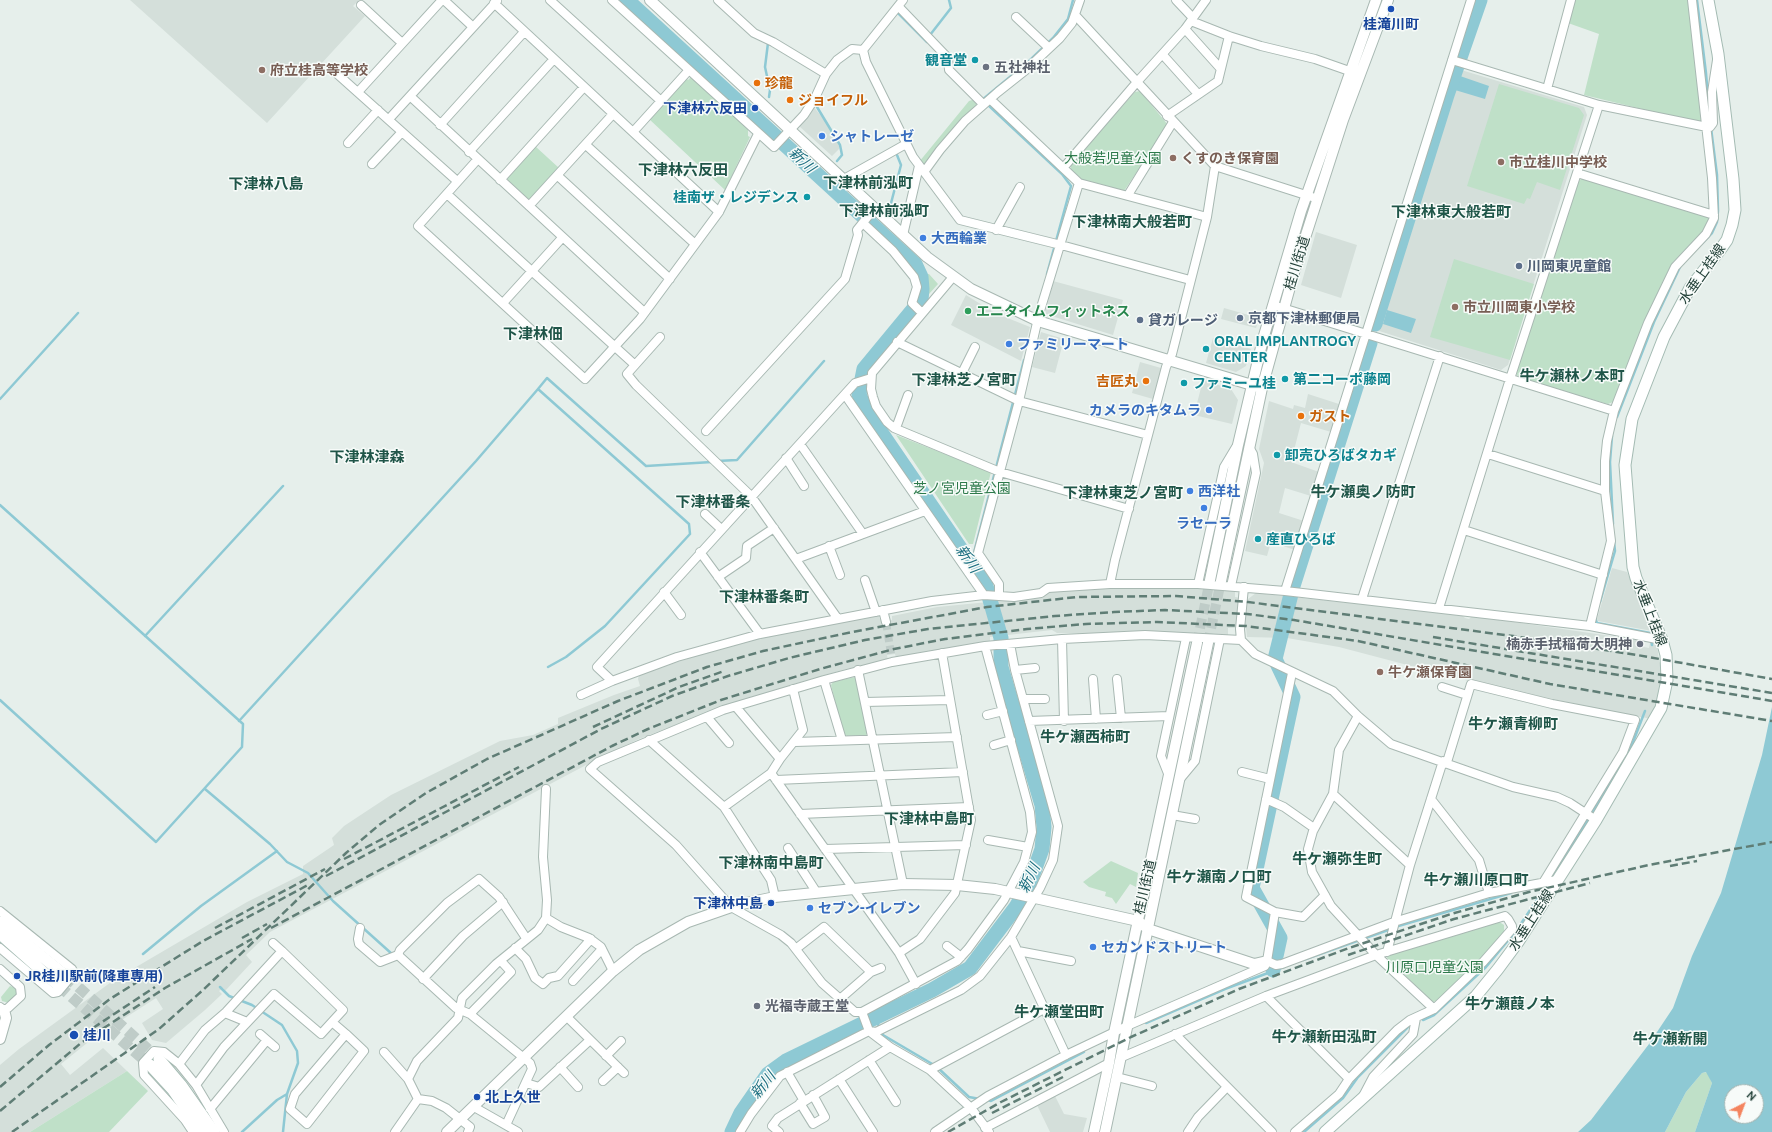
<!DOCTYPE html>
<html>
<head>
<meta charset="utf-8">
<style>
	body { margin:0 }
	#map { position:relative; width:1772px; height:1132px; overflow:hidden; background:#e6efeb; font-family:Ubuntu,sans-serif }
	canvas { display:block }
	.north { position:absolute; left:1724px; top:1084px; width:40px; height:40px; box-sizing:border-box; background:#f7fbf9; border:1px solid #a3b1ad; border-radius:50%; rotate:42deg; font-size:11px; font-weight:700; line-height:16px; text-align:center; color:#24423a }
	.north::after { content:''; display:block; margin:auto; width:14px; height:18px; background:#f4845f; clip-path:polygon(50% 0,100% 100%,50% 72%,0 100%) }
</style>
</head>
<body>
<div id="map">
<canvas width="1772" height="1132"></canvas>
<div class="north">N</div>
</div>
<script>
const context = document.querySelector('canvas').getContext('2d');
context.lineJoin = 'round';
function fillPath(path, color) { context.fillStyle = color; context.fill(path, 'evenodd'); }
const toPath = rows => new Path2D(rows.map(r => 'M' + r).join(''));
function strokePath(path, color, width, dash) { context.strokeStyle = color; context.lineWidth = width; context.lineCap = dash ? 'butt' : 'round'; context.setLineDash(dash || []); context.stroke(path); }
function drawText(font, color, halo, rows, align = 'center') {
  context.font = font + ' Ubuntu,"Noto Sans JP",sans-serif'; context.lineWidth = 3; context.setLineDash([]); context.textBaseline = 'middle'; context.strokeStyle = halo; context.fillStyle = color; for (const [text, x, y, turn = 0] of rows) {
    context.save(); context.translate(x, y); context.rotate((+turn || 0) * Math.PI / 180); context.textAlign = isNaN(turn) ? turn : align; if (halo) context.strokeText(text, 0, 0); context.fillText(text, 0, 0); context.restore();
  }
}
fillPath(toPath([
	[130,0,359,0,353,6,365,16,267,123],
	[1458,69,1584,107,1587,115,1508,365,1501,370,1376,330],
	[813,106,826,122,839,146,839,149,832,156,799,126],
	[1316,232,1357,245,1341,298,1301,285],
	[1053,281,1123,300,1113,335,1045,314],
	[966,295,995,313,1030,327,1021,361,951,325],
	[1224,308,1259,318,1256,328,1221,319],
	[1041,332,1064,339,1055,373,1032,367],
	[1213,338,1251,349,1246,366,1236,372,1206,363],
	[1140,362,1161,368,1153,399,1132,393],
	[1203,380,1231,389,1238,400,1232,424,1194,415],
	[1308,394,1339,404,1331,432,1301,423,1291,462,1319,472,1311,496,1285,488,1279,513,1304,521,1295,550,1271,542,1267,556,1245,551,1264,463,1259,449,1269,401,1293,409,1294,405,1305,408],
	[1612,568,1627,572,1652,631,1598,621,1597,619],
	[1198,587,1235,591,1235,597,1248,599,1256,593,1462,615,1465,618,1469,619,1472,616,1639,640,1639,646,1649,648,1650,643,1657,645,1659,661,1662,667,1658,706,1652,719,1624,714,1476,683,1339,647,1287,638,1247,637,1246,628,1228,628,1228,635,1057,633,1052,630,990,637,990,642,896,658,895,654,887,655,888,660,846,669,798,683,709,712,639,739,607,754,270,932,246,955,252,962,225,991,223,988,219,991,222,994,205,1010,166,1043,152,1040,142,1023,163,1009,156,998,92,1039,61,1064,70,1075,103,1048,127,1071,30,1132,0,1132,0,1065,19,1049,114,980,247,902,303,874,303,866,334,845,332,838,344,826,391,795,500,741,533,735,558,724,558,718,614,695,640,686,638,679,639,675,717,649,763,638,878,615,882,623,892,620,892,616,937,607,1039,597,1048,592,1090,589],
	[1055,1096,1064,1114,1087,1118,1083,1132,1050,1132,1037,1105]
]), '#d4dfda');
fillPath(toPath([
	[1575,0,1688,0,1699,87,1702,120,1700,123,1584,95,1599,34,1568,23],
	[691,77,748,129,748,136,750,137,725,190,649,119,686,78,688,80],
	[1499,84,1579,108,1584,115,1560,190,1537,182,1530,199,1527,198,1524,204,1467,186],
	[1140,91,1168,125,1124,191,1080,179,1071,171,1071,165,1135,92],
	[975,99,978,103,956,125,923,166,919,162,969,101],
	[535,146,559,168,531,198,528,199,508,180,508,175],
	[1582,178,1704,215,1709,219,1704,230,1673,262,1613,402,1608,404,1519,378,1516,373,1578,182],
	[1454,259,1534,284,1510,360,1430,337],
	[927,274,929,274,938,284,929,294],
	[896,435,991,472,973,544,969,544],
	[855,677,858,679,868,732,866,735,847,736,843,733,831,685,833,682],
	[1111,861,1138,873,1136,887,1130,884,1116,904,1112,898,1105,896,1106,892,1089,887,1083,882],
	[1498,921,1504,925,1504,932,1476,965,1437,1001,1433,1002,1387,958,1388,954],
	[10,986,16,988,17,994,16,997,9,1003,2,1001,1,997],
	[127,1071,148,1091,109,1132,30,1132],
	[1707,1072,1712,1083,1695,1132,1665,1132,1686,1092,1702,1073]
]), '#bfe0c8');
fillPath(toPath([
	[1460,76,1489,86,1485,99,1455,90],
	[1387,310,1416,319,1411,333,1383,324],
	[1772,707,1772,1132,1695,1132,1712,1083,1706,1072,1702,1073,1686,1092,1665,1132,1578,1132,1591,1120,1649,1044,1673,1008,1692,956,1721,893,1762,755],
	[1732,1092,1756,1092,1756,1116,1732,1116]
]), '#8ec9d4');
strokePath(toPath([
	[1697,0,1706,73,1709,109],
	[897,12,927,42],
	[930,35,951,8,949,0],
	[768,43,765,67,770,90,769,97],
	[982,100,1028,62,1053,38,1068,19,1073,0],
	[987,104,1062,174,1071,186,1047,274],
	[817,107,840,145,842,155,837,161],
	[890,207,901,165,897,155],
	[1702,243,1712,233,1717,222,1718,211,1717,175,1711,128],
	[538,389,547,378,646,466,712,462],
	[0,399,78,313],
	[1617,417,1654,322,1680,267],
	[1612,436,1610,462,1613,524],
	[717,461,737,460,824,361],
	[0,505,243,724,242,747,156,842,0,700],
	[971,564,1024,360],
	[1600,602,1615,551,1614,541],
	[1595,618,1597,623,1650,633,1652,645],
	[145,636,283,486],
	[239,721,476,461,538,389,689,524,690,534,605,626,566,657,548,667],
	[1628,755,1645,711],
	[205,789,270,844,287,862,308,873,333,901,392,954],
	[1551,879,1624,761],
	[1395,927,1511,893],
	[143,954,201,906,277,851],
	[1303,960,1391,929],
	[220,987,229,996,252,1005,282,1025,297,1051,298,1063,287,1094,283,1132],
	[875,1018,883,1035,934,1065],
	[1423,1020,1434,1015,1486,967,1516,931,1547,885],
	[1146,1023,1225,989,1284,967],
	[938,1068,969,1097,980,1099],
	[987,1100,991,1101,1084,1052],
	[242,1132,277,1100,287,1094],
	[1304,1132,1343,1098,1358,1077,1409,1026]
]), '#8ec9d4', 2.5);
strokePath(toPath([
	[627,0,915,264,921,277,922,289,921,300,864,369,859,394,865,409,986,586,1001,638,1001,667,1042,805,1044,827,1042,849,1029,885,1016,907,970,968,932,990,786,1061,768,1074,741,1113,732,1132],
	[1375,324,1447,95,1480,0],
	[1273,970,1280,938,1252,888,1293,697,1275,659,1293,586,1370,343]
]), '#8ec9d4', 15);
strokePath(toPath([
	[886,622,891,654]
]), '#bfccc8', 8, [8, 4]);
strokePath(toPath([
	[1197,643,1210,580],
	[1208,643,1221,581]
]), '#bfccc8', 10, [10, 5]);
strokePath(toPath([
	[66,976,159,1059],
	[59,986,150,1065]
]), '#bfccc8', 11, [11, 5.5]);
const minor = toPath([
	[444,0,473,27],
	[550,0,661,101],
	[612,0,774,147,804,115,815,98,826,74,837,60,852,49,863,50],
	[718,0,754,33,773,42,826,74],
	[1176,0,1193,18],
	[494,3,719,212],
	[361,5,402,43],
	[899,7,948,58,949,70,983,104],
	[1076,16,1215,166,1207,217,1172,354,1166,367,1115,560,1110,584],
	[1016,17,1049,48],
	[1191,21,1229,36,1261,46,1315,59,1355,73],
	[1185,29,1220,68],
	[863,50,866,62,913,157,960,220,1061,245,1190,280],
	[863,50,903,0],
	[1163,55,1198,94],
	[1452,60,1599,105,1707,127,1710,127,1713,123,1712,92,1717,60],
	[335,72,457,181],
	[1547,89,1571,0],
	[358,92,442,0],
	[410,96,644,312],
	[990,99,1079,183,1207,217],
	[1167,116,1218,81,1229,36],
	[389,119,497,1],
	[440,125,524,32],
	[633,132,689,70],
	[348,143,378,110],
	[586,145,695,244],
	[469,152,554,59],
	[477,160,418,226,585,379,640,319,719,212,758,134],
	[372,164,402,132],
	[1215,166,1312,197],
	[1064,167,1137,82,1185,29,1206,0],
	[924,172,940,150,965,121,998,92,1027,69,1060,38,1072,23,1080,0],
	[1577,173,1714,215],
	[558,176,670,279],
	[500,180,584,87],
	[842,180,906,144],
	[447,194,635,365,627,374,636,385,751,496,838,619],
	[1128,195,1173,122],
	[529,206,613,114],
	[863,223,893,251,914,277,917,287,912,303,922,313],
	[996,230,1020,187],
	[903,235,919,166],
	[953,277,872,373,871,389,873,397,876,406,887,422,894,428,1000,472,1129,509],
	[503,303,562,238],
	[1273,305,1614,411],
	[897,342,1019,401,1148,435],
	[635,365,660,337],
	[962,373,975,347],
	[845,395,984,595],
	[896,428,908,395],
	[706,431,845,279,858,235,857,230,874,209],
	[800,444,863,534],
	[1488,454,1605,491],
	[786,458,804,486],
	[705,514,721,529],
	[1464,530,1603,575],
	[829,546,840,575],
	[700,552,760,634],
	[796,559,925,511],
	[718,577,746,558,747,546,774,528],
	[865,580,876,612],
	[1198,584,1224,467,1236,447],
	[1231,586,1256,473,1253,454,1249,447],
	[1244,587,1240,629,1241,640,1255,654,1333,691,1358,716,1391,744,1513,787,1557,797,1570,803,1596,820],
	[1285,591,1471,0],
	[664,592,681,615],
	[999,595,999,584,978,553,1019,401,1039,314,1079,183],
	[1362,599,1440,356],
	[1439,608,1510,379,1599,105],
	[883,610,886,622],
	[1590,626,1611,541,1605,491,1605,461,1607,441,1614,411,1648,323,1675,267,1706,234,1714,218,1712,178,1692,0],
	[1062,639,1064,721],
	[985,646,1030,812,1032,832,1024,862,1004,900,968,949,957,961,862,1012,855,1012,822,983,791,943,781,935,731,907,676,845,590,769,598,762,723,710,824,680,892,662,985,646,1062,639,1145,635,1241,640],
	[858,670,903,884],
	[1015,670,1035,668],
	[1292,673,1246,897,1275,912,1303,917,1325,895],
	[1093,679,1096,719],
	[1117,679,1121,718],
	[824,680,842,740],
	[612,681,597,667,855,383,871,378],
	[1442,687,1467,695],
	[581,695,612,681,677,657,760,634,932,601,984,595,1014,597,1041,593,1048,588,1110,584,1198,584,1285,591,1590,626,1662,640],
	[1024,699,1045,699],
	[865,702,950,700],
	[736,707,780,759],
	[987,715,1003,711],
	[1358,716,1339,750,1333,794,1313,831,1308,849,1312,872,1331,906,1376,955,1434,1009],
	[707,717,729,743],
	[1029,721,1169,716],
	[649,740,724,807,771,880,775,897],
	[795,742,957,737],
	[994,745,1011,740],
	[1447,762,1471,684,1552,704,1635,720,1623,752,1544,881],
	[1242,772,1270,779],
	[771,773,899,953,916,984],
	[1169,776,1161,756,1186,638],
	[1180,779,1195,761,1220,639],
	[776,780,963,772],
	[1333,794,1410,865],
	[1266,799,1284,807,1314,828],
	[1431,799,1479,860,1489,893],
	[724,807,771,773,780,759,803,730,793,689],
	[800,814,969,807],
	[1172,815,1195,819],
	[988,840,1028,847],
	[788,848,817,893],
	[825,849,966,845],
	[0,911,72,969,74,973,58,992,53,993,0,948],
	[546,918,561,927,589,938,601,947,613,971],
	[360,928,358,939,359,944,380,962,398,955],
	[1011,937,1066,1055],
	[273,943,282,951],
	[947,946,961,957],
	[515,948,526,959,535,978,543,984,549,978,558,976,591,939],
	[797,948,824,927,871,972,840,999],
	[1018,951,1071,961],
	[1387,952,1410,865,1443,761],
	[899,953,920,939,955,893,971,820,942,653],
	[1267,961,1275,912],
	[0,969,20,987,21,996,8,1008,4,1010,0,1007],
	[871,972,881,968],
	[423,979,463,936,503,902],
	[573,981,602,949],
	[1266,996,1349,1079],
	[862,1012,869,1031,890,1047,930,1070,971,1108,989,1132],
	[225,1013,247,1022],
	[470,1014,511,972,501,961],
	[567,1017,624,1073],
	[332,1022,346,1034,364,1051,307,1124,290,1109,295,1094,346,1034],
	[260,1034,275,1047],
	[1175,1034,1272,1132],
	[384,1052,408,1079],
	[606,1056,621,1041],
	[1122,1057,1266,996,1376,955,1505,916,1508,919,1512,926,1512,929,1483,962,1434,1009,1410,1020,1397,1030,1349,1079,1339,1094,1295,1132],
	[869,1060,896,1102],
	[179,1064,205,1030,226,1012,282,951,343,1010,321,1034,274,994,224,1047,196,1085],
	[560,1067,578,1087],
	[930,1070,1044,1009],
	[787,1072,804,1101],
	[1117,1077,1152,1086],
	[839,1079,873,1132],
	[603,1081,618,1067],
	[526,1083,539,1087,590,1040],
	[1362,1098,1373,1077,1413,1034,1416,1018],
	[418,1099,432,1101,446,1108,470,1127,468,1132],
	[800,1103,813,1124,825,1117,813,1095],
	[474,1107,518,1132],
	[210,1109,267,1040],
	[506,1125,532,1069,530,1063,470,1014,456,1008,398,955,400,950,447,903,479,879,499,897,526,938],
	[985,1128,1109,1063],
	[193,1132,185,1120,144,1075,143,1063,154,1051,164,1052,179,1064,196,1085,224,1132],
	[395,1132,418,1099,408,1079,417,1061,458,1018,462,998,496,964,538,930,546,918,547,900,543,857,546,789],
	[740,1132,751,1114,780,1076,869,1031,876,1032,961,990,980,976,1011,937,1040,888,1053,860,1058,826,1015,670,1010,644],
	[779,1132,772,1126,778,1118,890,1047],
	[935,1132,988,1096,1066,1055,1127,1026,1265,966,1267,961,1276,965,1282,964,1394,922,1489,893,1557,880],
	[1188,1132,1198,1117,1227,1087]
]);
const tertiary = toPath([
	[650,0,927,257,971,289,1038,321,1262,388],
	[1210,580,1238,445,1263,339,1301,211,1376,0],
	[1221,581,1262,388,1295,269,1343,120,1388,0],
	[0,1039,6,1018,4,1010],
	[447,1132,613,971,639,950,688,922,737,905,775,897,903,884,957,885,995,889,1138,921,1148,929,1254,964,1267,961],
	[1094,1132,1109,1063,1114,1033,1197,643],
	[1105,1132,1208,643]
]);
const secondary = toPath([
	[0,922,66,976],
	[0,934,59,986],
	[159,1059,181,1085,214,1132],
	[150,1065,173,1090,202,1132],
	[1325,1132,1476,996,1498,969,1518,942,1596,820,1661,708,1667,680,1666,655,1662,640,1636,578,1633,567,1625,465,1632,419,1664,337,1690,288,1720,250,1727,240,1732,225,1735,210,1733,179,1718,54,1708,0]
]);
strokePath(minor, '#a8b8b2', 10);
strokePath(tertiary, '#a8b8b2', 12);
strokePath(secondary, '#a4bbb3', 13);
strokePath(minor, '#fff', 8);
strokePath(tertiary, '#fff', 10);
strokePath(secondary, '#fff', 11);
strokePath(toPath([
	[1433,637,1772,693],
	[593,727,679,687,724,671],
	[344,859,519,767],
	[1670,866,1697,861],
	[326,876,601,729,672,696,728,676,789,658,865,640,928,629,1055,616,1114,612,1165,610,1247,614,1294,620,1772,701],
	[215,928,325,869],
	[271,928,612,746,648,729,721,700,820,669,894,649,945,639,1027,629,1086,624,1157,622,1246,626,1358,641,1550,684,1772,721],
	[242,938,267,924],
	[1348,955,1454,919,1590,883],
	[93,1028,155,987],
	[0,1087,49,1045,110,999,203,941,308,885],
	[0,1111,81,1043,165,988,252,939],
	[992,1113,1063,1077],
	[12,1132,159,1029,203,990,346,853,379,825,426,793,487,759,618,701,707,667,763,651,852,632,987,607,1077,597,1176,596,1248,602,1513,636,1637,655,1772,679],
	[948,1132,1001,1102,1131,1037,1239,989,1349,948,1451,914,1529,892,1649,865,1772,842]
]), '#5f7d75', 2.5, [8, 4]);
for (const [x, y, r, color] of [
	[1391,9,4,"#1a4fb4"],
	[975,60,4,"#0f9aa8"],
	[986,67,4,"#6b7280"],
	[262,70,4,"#8d6e63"],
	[757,83,4,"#e8710a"],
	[790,100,4,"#e8710a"],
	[755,108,4,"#1a4fb4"],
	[822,136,4,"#3f7fe0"],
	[1173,158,4,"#8d6e63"],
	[1501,162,4,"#8d6e63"],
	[807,197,4,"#0f9aa8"],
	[923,238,4,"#3f7fe0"],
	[1519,266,4,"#5c6f8a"],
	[1455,307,4,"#8d6e63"],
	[968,311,4,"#2e9e5b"],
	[1240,318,4,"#5c6f8a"],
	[1140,320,4,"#5c6f8a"],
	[1009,344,4,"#3f7fe0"],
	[1206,349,4,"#0f9aa8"],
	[1285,379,4,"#0f9aa8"],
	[1146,381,4,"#e8710a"],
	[1184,383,4,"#0f9aa8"],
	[1209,410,4,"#3f7fe0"],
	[1301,416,4,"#e8710a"],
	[1277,455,4,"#0f9aa8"],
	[1190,491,4,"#3f7fe0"],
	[1204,508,4,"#3f7fe0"],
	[1258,539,4,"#0f9aa8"],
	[1640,644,4,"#6b7280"],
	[1380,672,4,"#8d6e63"],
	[771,903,4,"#1a4fb4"],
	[810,908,4,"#3f7fe0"],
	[1093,947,4,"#3f7fe0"],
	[17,976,4,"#1a4fb4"],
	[757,1006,4,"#6b7280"],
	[74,1035,5,"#1a4fb4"],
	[477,1097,4,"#1a4fb4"]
]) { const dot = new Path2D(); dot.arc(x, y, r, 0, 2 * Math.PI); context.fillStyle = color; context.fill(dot); strokePath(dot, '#f7fbf9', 1.5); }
drawText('bold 14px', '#164399', '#f7fbf9', [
	["桂滝川町",1391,24,"center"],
	["下津林六反田",747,108,"right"],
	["下津林中島",763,903,"right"],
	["JR桂川駅前(降車専用)",25,976],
	["桂川",83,1035],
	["北上久世",485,1097]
], 'left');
drawText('bold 14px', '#0d838f', '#f7fbf9', [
	["観音堂",967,60,"right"],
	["桂南ザ・レジデンス",799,197,"right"],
	["ORAL IMPLANTROGY",1214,341],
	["CENTER",1214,357],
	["第二コーポ藤岡",1293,379],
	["ファミーユ桂",1192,383],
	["卸売ひろばタカギ",1285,455],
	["産直ひろば",1266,539]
], 'left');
drawText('bold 14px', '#5b616d', '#f7fbf9', [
	["五社神社",994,67],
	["楠赤手拭稲荷大明神",1632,644,"right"],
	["光福寺蔵王堂",765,1006]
], 'left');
drawText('bold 14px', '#785e54', '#f7fbf9', [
	["府立桂高等学校",270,70],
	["くすのき保育園",1181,158],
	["市立桂川中学校",1509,162],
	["市立川岡東小学校",1463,307],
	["牛ケ瀬保育園",1388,672]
], 'left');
drawText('bold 14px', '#c56008', '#f7fbf9', [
	["珍龍",765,83],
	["ジョイフル",798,100],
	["吉匠丸",1138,381,"right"],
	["ガスト",1309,416]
], 'left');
drawText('bold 14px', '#366cbe', '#f7fbf9', [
	["シャトレーゼ",830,136],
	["大西輪業",931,238],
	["ファミリーマート",1017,344],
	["カメラのキタムラ",1201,410,"right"],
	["西洋社",1198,491],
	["ラセーラ",1204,523,"center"],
	["セブン-イレブン",818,908],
	["セカンドストリート",1101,947]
], 'left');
drawText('14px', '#2d7a4b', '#f7fbf9', [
	["大般若児童公園",1113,158],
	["芝ノ宮児童公園",962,488],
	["川原口児童公園",1435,967]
]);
drawText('14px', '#24423a', '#f7fbf9', [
	["桂川街道",1297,263,-73],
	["水垂上桂線",1702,274,-55],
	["水垂上桂線",1650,613,69],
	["桂川街道",1145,887,-77],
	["水垂上桂線",1531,920,-57]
]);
drawText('bold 14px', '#4e5e75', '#f7fbf9', [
	["川岡東児童館",1527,266],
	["京都下津林郵便局",1248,318],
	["貸ガレージ",1148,320]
], 'left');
drawText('bold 14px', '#27864d', '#f7fbf9', [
	["エニタイムフィットネス",976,311]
], 'left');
drawText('italic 15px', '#1c6f80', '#f7fbf9', [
	["新川",802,160,43],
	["新川",968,559,55],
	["新川",1029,878,-64],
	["新川",763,1085,-51]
]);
drawText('bold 15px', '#1f5548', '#f7fbf9', [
	["下津林六反田",683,170],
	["下津林前泓町",868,183],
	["下津林八島",266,184],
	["下津林前泓町",884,211],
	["下津林東大般若町",1451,212],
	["下津林南大般若町",1132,222],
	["下津林佃",533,334],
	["牛ケ瀬林ノ本町",1572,376],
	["下津林芝ノ宮町",964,380],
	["下津林津森",367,457],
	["牛ケ瀬奥ノ防町",1363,492],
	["下津林東芝ノ宮町",1123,493],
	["下津林番条",713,502],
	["下津林番条町",764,597],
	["牛ケ瀬青柳町",1513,724],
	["牛ケ瀬西柿町",1085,737],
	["下津林中島町",929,819],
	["牛ケ瀬弥生町",1337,859],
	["下津林南中島町",771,863],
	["牛ケ瀬南ノ口町",1219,877],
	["牛ケ瀬川原口町",1476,880],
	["牛ケ瀬葭ノ本",1510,1004],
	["牛ケ瀬堂田町",1059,1012],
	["牛ケ瀬新田泓町",1324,1037],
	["牛ケ瀬新開",1670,1039]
]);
</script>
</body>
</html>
